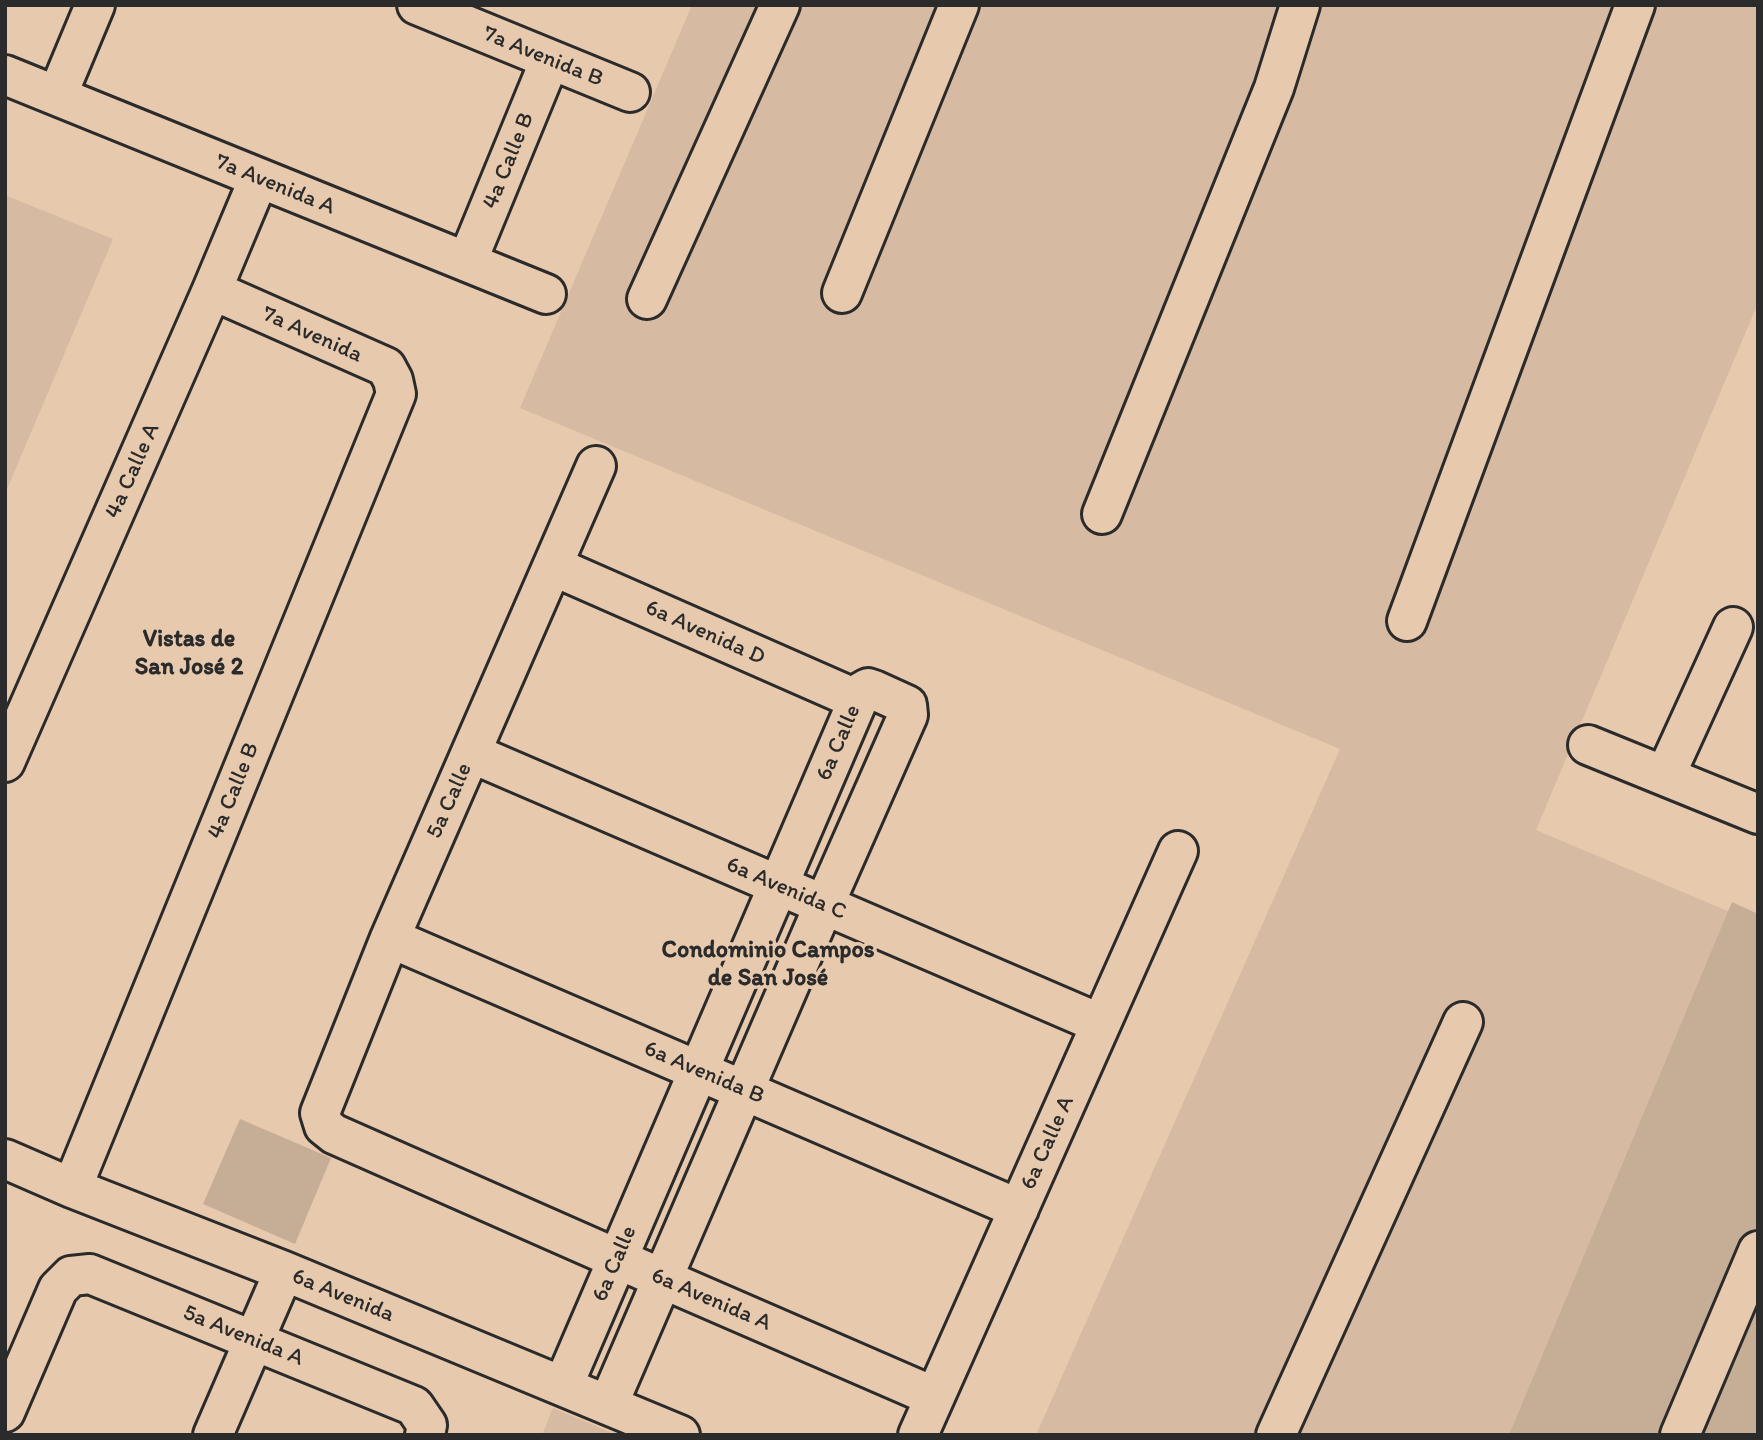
<!DOCTYPE html>
<html>
<head>
<meta charset="utf-8">
<style>
	body { margin:0 }
	#map { position:relative; width:1763px; height:1440px; overflow:hidden; background:#e7c9ad; font-family:Itim,sans-serif }
	canvas { display:block }
	.frame { position:absolute; inset:0; border:7px solid #2b2b2b; pointer-events:none }
</style>
</head>
<body>
<div id="map">
<canvas width="1763" height="1440"></canvas>
<div class="frame"></div>
</div>
<script>
const context = document.querySelector('canvas').getContext('2d');
context.lineJoin = 'round';
function fillPath(path, color) { context.fillStyle = color; context.fill(path, 'evenodd'); }
const toPath = rows => new Path2D(rows.map(r => 'M' + r).join(''));
function strokePath(path, color, width, dash) { context.strokeStyle = color; context.lineWidth = width; context.lineCap = dash ? 'butt' : 'round'; context.setLineDash(dash || []); context.stroke(path); }
function drawText(font, color, halo, rows, align = 'center') {
  context.font = font + ' Itim,sans-serif'; context.lineWidth = 7; context.setLineDash([]); context.textBaseline = 'middle'; context.strokeStyle = halo; context.fillStyle = color; for (const [text, x, y, turn = 0] of rows) {
    context.save(); context.translate(x, y); context.rotate((+turn || 0) * Math.PI / 180); context.textAlign = isNaN(turn) ? turn : align; if (halo) context.strokeText(text, 0, 0); context.fillText(text, 0, 0); context.restore();
  }
}
fillPath(toPath([
	[692,5,1758,5,1758,303,1536,830,1730,912,1510,1435,1036,1435,1340,749,520,408],
	[5,195,113,239,5,494],
	[553,1408,596,1426,616,1435,542,1435]
]), '#d6bba2');
fillPath(toPath([
	[1732,902,1758,914,1758,1435,1509,1435],
	[240,1119,331,1158,295,1244,203,1204]
]), '#c5ad96');
const minor = toPath([
	[417,5,630,92],
	[5,75,546,294],
	[57,96,95,5],
	[467,262,550,60],
	[842,293,959,5],
	[647,299,780,5],
	[596,466,390,938,320,1113,324,1126,334,1134,663,1279,935,1397],
	[1102,514,1274,88,1300,5],
	[553,566,858,700],
	[1407,621,1635,5],
	[1588,745,1758,814],
	[471,753,1101,1024],
	[5,762,212,290,259,178],
	[1665,776,1733,627],
	[390,938,1019,1209],
	[5,1159,72,1188,284,1271,680,1435],
	[72,1188,396,394,393,380,386,367,212,290],
	[563,1386,858,700,861,692,868,688,874,690,907,705,908,715,824,905,608,1405],
	[5,1412,58,1289,71,1276,90,1274,414,1406,427,1425,425,1435],
	[213,1435,284,1271],
	[918,1435,1178,851],
	[1276,1435,1463,1022],
	[1680,1435,1758,1251]
]);
strokePath(minor, '#2b2b2b', 44);
strokePath(minor, '#e7c9ad', 38);
drawText('23px', '#2b2b2b', '#e7c9ad', [
	["7a Avenida B",543,57,22],
	["4a Calle B",509,161,-68],
	["7a Avenida A",275,185,22],
	["7a Avenida",312,335,24],
	["4a Calle A",133,471,-66],
	["6a Avenida D",705,633,24],
	["6a Calle",839,743,-67],
	["4a Calle B",234,791,-68],
	["5a Calle",450,801,-66],
	["6a Avenida C",786,889,23],
	["6a Avenida B",704,1073,23],
	["6a Calle A",1048,1143,-66],
	["6a Calle",615,1264,-67],
	["6a Avenida",343,1296,22],
	["6a Avenida A",711,1300,23],
	["5a Avenida A",243,1336,22]
]);
drawText('bold 24px', '#2b2b2b', '#e7c9ad', [
	["Vistas de",189,640],
	["San José 2",189,668],
	["Condominio Campos",768,951],
	["de San José",768,979]
]);
</script>
</body>
</html>
